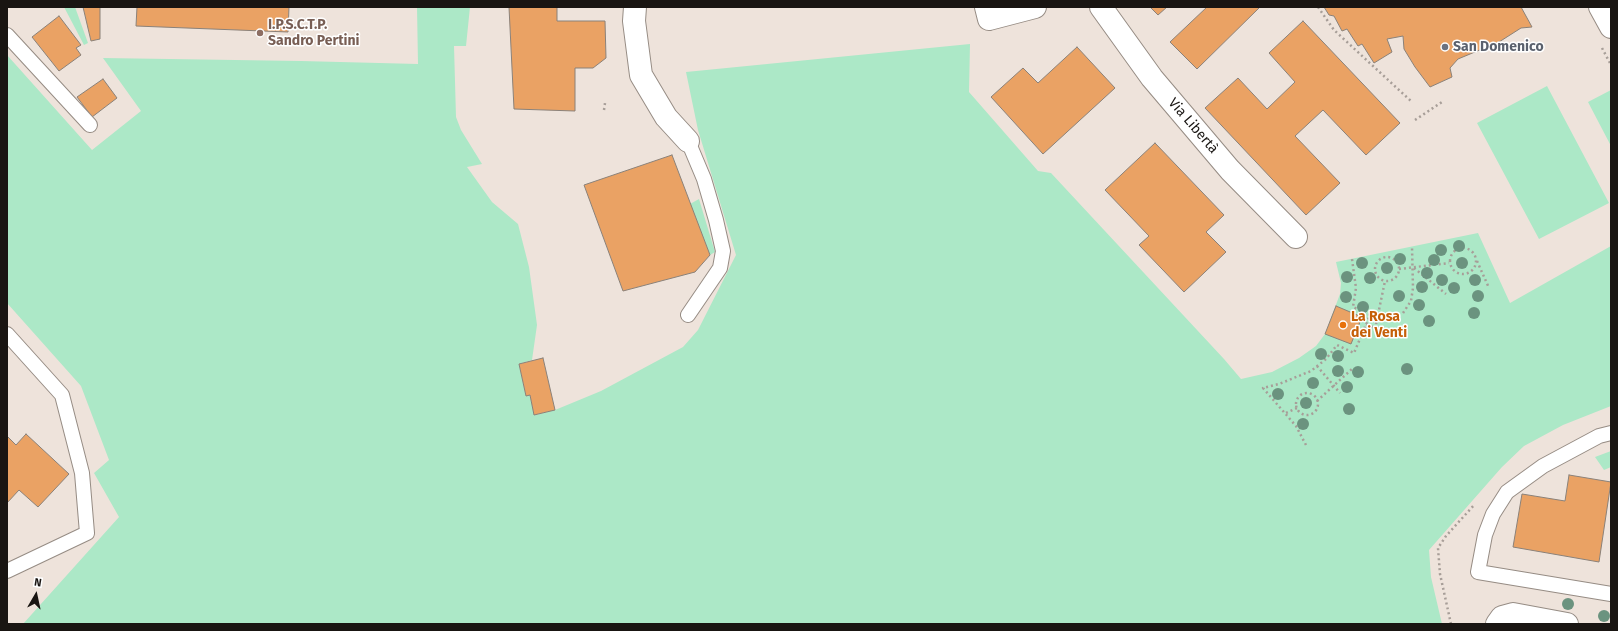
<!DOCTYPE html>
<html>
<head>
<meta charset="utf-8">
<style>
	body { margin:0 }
	#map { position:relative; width:1618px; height:631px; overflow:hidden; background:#eee3db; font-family:"Fira Sans",sans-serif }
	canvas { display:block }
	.frame { position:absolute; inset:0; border:8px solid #191512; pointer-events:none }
	.north { position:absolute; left:16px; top:575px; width:40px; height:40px; -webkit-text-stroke:3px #fff; paint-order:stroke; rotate:9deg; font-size:11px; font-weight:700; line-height:16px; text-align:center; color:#191512 }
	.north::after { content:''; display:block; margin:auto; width:14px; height:18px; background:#191512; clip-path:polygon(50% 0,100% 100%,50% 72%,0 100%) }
</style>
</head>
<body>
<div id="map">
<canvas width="1618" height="631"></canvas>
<div class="frame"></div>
<div class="north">N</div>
</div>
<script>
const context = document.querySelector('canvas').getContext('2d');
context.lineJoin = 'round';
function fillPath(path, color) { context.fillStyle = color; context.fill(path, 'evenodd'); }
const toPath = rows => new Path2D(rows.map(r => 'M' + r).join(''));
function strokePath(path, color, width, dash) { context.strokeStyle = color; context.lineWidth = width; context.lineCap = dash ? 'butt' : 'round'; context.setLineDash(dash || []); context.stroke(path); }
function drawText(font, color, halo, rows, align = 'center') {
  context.font = font + ' "Fira Sans",sans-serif'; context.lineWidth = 3; context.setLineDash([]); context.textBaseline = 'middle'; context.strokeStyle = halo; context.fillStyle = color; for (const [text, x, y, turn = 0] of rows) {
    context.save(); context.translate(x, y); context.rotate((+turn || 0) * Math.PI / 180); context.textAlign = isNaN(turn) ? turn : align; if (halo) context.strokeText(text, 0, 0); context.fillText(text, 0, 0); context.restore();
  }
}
fillPath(toPath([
	[64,7,75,7,88,43,84,45],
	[417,7,470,7,466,46,454,46,456,117,461,130,482,164,467,167,492,202,518,224,529,267,537,325,532,360,519,364,526,396,530,395,535,415,555,410,601,391,683,347,698,330,736,255,698,130,686,72,970,44,969,92,1038,171,1051,173,1224,359,1241,379,1272,372,1299,358,1316,346,1325,334,1340,294,1341,283,1336,262,1478,233,1510,303,1611,246,1611,406,1563,425,1524,446,1502,467,1429,550,1431,577,1442,624,23,624,119,517,94,473,109,460,81,386,7,303,7,55,92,150,141,111,103,58,301,61,418,64],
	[1547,86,1609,203,1539,239,1477,123],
	[1611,90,1611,146,1588,102],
	[699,199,715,252,710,255,690,204],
	[1611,451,1611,467,1604,470,1595,457]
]), '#ace8c7');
const building = toPath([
	[83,7,100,7,100,39,91,41,83,7],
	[137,7,289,7,288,32,136,26,137,7],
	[509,7,557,7,557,21,605,21,606,58,593,68,575,68,575,111,514,109,509,7],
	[1150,7,1167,7,1158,15,1150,7],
	[1207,7,1260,7,1197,69,1170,42,1207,7],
	[1324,7,1521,7,1532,27,1521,28,1499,42,1458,59,1450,68,1452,77,1430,87,1415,67,1404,49,1403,36,1387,39,1392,52,1374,63,1362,44,1358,46,1347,29,1342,31,1334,16,1329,15,1324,7],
	[59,16,81,45,76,48,81,55,59,71,32,37,59,16],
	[1303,21,1400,123,1366,155,1323,110,1295,136,1340,183,1306,215,1205,108,1238,78,1267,109,1295,82,1269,53,1303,21],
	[1077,47,1115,88,1043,154,991,97,1023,68,1038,83,1077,47],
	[103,79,117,98,92,117,77,97,103,79],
	[1155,143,1224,215,1206,232,1226,252,1184,292,1139,245,1149,236,1105,190,1155,143],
	[672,155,710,255,695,272,623,291,584,185,672,155],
	[1336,306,1362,317,1351,344,1325,334,1336,306],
	[543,358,555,410,534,415,530,395,526,396,519,364,543,358],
	[26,434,69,474,38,507,19,490,7,503,7,436,16,445,26,434],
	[1569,475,1611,482,1599,562,1513,547,1522,494,1565,501,1569,475]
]);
fillPath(building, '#eaa264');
strokePath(building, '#8a8179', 1);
const lane = toPath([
	[7,35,90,125],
	[688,315,720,268,723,251,716,220,704,179,688,141],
	[7,334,62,395,82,473,87,533,7,571],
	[1611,433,1599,436,1543,466,1507,492,1493,514,1485,535,1478,572,1611,594]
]);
const street = toPath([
	[635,7,634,21,641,75,666,117,688,141],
	[986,7,989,19,1035,7],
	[1101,7,1152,78,1230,170,1296,237],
	[1497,624,1502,617,1513,614,1567,624]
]);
const secondary = toPath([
	[1600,7,1611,27]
]);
strokePath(lane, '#968c84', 16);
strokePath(street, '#968c84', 24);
strokePath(secondary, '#968c84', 24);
strokePath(toPath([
	[1318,7,1334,30,1412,102],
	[1602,48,1611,65],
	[604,110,605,103],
	[1415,120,1442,102],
	'1450 261a13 13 0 1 1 26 0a13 13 0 1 1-26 0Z',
	'1375 269a12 12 0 1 1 24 0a12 12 0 1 1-24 0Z',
	[1477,261,1489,288],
	[1414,268,1446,294],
	[1399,269,1449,263],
	[1403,313,1411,301,1413,288,1412,247],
	[1366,325,1379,329],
	[1375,329,1385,281],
	[1317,366,1340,393],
	'1296 404a11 11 0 1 1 22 0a11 11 0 1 1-22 0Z',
	[1317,401,1352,369],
	[1286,413,1297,408],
	[1306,445,1296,426,1263,388,1279,384,1311,371,1326,359,1337,345,1354,353,1370,315,1353,307,1356,288,1352,259],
	[1451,624,1440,574,1438,548,1446,536,1475,504]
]), '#a79e98', 2.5, [2, 3]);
strokePath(lane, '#fff', 14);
strokePath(street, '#fff', 22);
strokePath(secondary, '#fff', 22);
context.fillStyle = '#6b937f';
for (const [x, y] of [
	[1459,246],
	[1441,250],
	[1400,259],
	[1434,260],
	[1362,263],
	[1462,263],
	[1387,268],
	[1427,273],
	[1347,277],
	[1370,278],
	[1442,280],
	[1475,280],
	[1422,287],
	[1454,288],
	[1399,296],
	[1478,296],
	[1346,297],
	[1419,305],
	[1363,307],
	[1474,313],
	[1429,321],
	[1321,354],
	[1338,356],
	[1407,369],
	[1338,371],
	[1358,372],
	[1313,383],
	[1347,387],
	[1278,394],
	[1306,403],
	[1349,409],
	[1303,424],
	[1568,604],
	[1604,616]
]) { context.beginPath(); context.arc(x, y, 6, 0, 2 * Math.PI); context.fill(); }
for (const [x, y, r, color] of [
	[260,33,4,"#8d6e63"],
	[1445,47,4,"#6b7280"],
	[1343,325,4,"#e8710a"]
]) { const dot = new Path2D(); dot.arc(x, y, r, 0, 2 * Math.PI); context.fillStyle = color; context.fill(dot); strokePath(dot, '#fff', 1.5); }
drawText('bold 14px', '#785e54', '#fff', [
	["I.P.S.C.T.P.",268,25],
	["Sandro Pertini",268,41]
], 'left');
drawText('bold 14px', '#5b616d', '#fff', [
	["San Domenico",1453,47]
], 'left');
drawText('14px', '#191512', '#fff', [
	["Via Libertà",1193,126,49]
]);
drawText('bold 14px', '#c56008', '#fff', [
	["La Rosa",1351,317],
	["dei Venti",1351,333]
], 'left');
</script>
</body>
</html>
